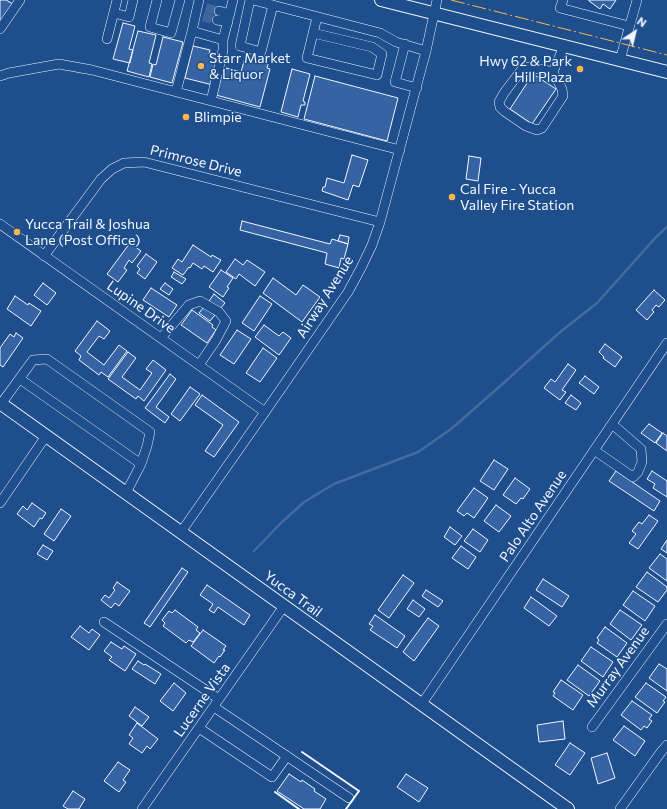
<!DOCTYPE html>
<html>
<head>
<meta charset="utf-8">
<style>
	body { margin:0 }
	#map { position:relative; width:667px; height:809px; overflow:hidden; background:#1f4e8c; font-family:Commissioner,sans-serif }
	canvas { display:block }
	.north { position:absolute; left:615px; top:12px; width:40px; height:40px; -webkit-text-stroke:3px #1f4e8c; paint-order:stroke; rotate:35deg; font-size:11px; font-weight:700; line-height:16px; text-align:center; color:#f2f6ff }
	.north::after { content:''; display:block; margin:auto; width:14px; height:18px; background:#f2f6ff; clip-path:polygon(50% 0,100% 100%,50% 72%,0 100%) }
</style>
</head>
<body>
<div id="map">
<canvas width="667" height="809"></canvas>
<div class="north">N</div>
</div>
<script>
const context = document.querySelector('canvas').getContext('2d');
context.lineJoin = 'round';
const toPath = rows => new Path2D(rows.map(r => 'M' + r).join(''));
function strokePath(path, color, width, dash) { context.strokeStyle = color; context.lineWidth = width; context.lineCap = dash ? 'butt' : 'round'; context.setLineDash(dash || []); context.stroke(path); }
function fillPath(path, color) { context.fillStyle = color; context.fill(path, 'evenodd'); }
function drawText(font, color, halo, rows, align = 'center') {
  context.font = font + ' Commissioner,sans-serif'; context.lineWidth = 3; context.setLineDash([]); context.textBaseline = 'middle'; context.strokeStyle = halo; context.fillStyle = color; for (const [text, x, y, turn = 0] of rows) {
    context.save(); context.translate(x, y); context.rotate((+turn || 0) * Math.PI / 180); context.textAlign = isNaN(turn) ? turn : align; if (halo) context.strokeText(text, 0, 0); context.fillText(text, 0, 0); context.restore();
  }
}
strokePath(toPath([
	[254,551,280,524,304,502,334,484,418,452,451,429,498,388,559,333,597,303,657,236,667,227]
]), '#446ba0', 2.5);
const building = toPath([
	[0,0,6,0,13,4,0,23,0,0],
	[589,0,616,0,610,9,603,4,600,9,589,1,589,0],
	[123,23,135,26,129,49,133,50,130,63,113,59,123,23],
	[138,31,156,35,149,63,152,64,149,77,127,71,138,31],
	[163,37,183,42,172,83,150,77,153,64,156,65,163,37],
	[193,46,210,50,209,54,220,57,213,85,185,78,193,46],
	[245,58,268,64,267,68,270,69,260,107,216,95,223,71,225,72,226,68,241,72,245,58],
	[292,69,310,74,303,101,305,102,305,105,301,105,298,117,281,112,292,69],
	[533,74,556,89,532,124,510,109,533,74],
	[315,76,398,98,387,141,304,119,315,76],
	[352,155,368,160,359,187,353,185,348,200,322,191,323,187,325,187,327,178,344,183,352,155],
	[469,156,481,158,478,181,466,179,469,156],
	[242,221,330,244,332,239,348,244,344,259,341,258,339,268,325,264,327,253,240,230,242,221],
	[340,235,349,237,348,244,338,241,340,235],
	[130,243,141,251,132,263,129,260,124,268,127,270,118,282,107,274,130,243],
	[193,245,211,257,212,255,221,260,213,272,204,266,202,269,193,263,190,268,189,267,183,275,172,268,178,259,182,262,193,245],
	[146,254,157,262,145,279,137,273,140,269,137,266,146,254],
	[235,259,243,265,247,260,265,272,255,286,239,274,236,279,226,272,235,259],
	[221,270,233,278,227,287,229,288,223,297,209,287,221,270],
	[174,272,186,279,182,284,171,277,174,272],
	[273,278,296,295,303,285,320,297,302,322,263,293,273,278],
	[43,283,56,293,47,305,34,295,43,283],
	[165,283,173,289,169,295,160,289,165,283],
	[151,288,177,305,169,317,143,300,151,288],
	[654,290,665,300,659,307,656,305,652,310,654,312,647,320,636,310,654,290],
	[214,294,225,303,220,309,209,301,214,294],
	[15,296,28,305,29,303,41,311,31,326,7,309,15,296],
	[260,296,272,304,254,331,242,323,260,296],
	[204,307,215,315,210,321,199,313,204,307],
	[192,310,213,325,212,327,216,330,207,343,181,325,192,310],
	[97,321,110,331,104,339,99,336,87,352,104,365,119,345,127,351,108,377,101,372,99,375,79,360,81,356,75,351,97,321],
	[264,325,279,336,283,332,291,338,279,355,255,337,264,325],
	[237,330,251,339,234,364,220,355,237,330],
	[16,333,23,338,3,367,0,365,0,348,10,334,14,337,16,333],
	[605,344,622,357,615,367,603,358,604,357,599,352,605,344],
	[263,348,277,358,260,382,246,373,263,348],
	[128,352,136,358,122,377,140,390,152,373,146,369,153,360,166,370,144,401,138,396,136,399,108,379,128,352],
	[568,364,576,370,562,390,566,392,560,400,544,388,551,379,555,382,568,364],
	[170,374,176,379,156,407,169,417,165,423,145,408,170,374],
	[585,376,599,387,594,394,579,383,585,376],
	[190,387,200,394,180,421,171,414,190,387],
	[202,395,239,422,214,457,205,451,223,425,195,405,202,395],
	[571,395,581,403,576,410,565,403,571,395],
	[649,424,662,433,655,443,641,433,649,424],
	[663,433,667,436,667,451,656,443,663,433],
	[494,460,508,469,494,490,480,481,494,460],
	[616,471,660,501,654,511,609,481,616,471],
	[652,471,667,481,667,497,653,488,655,484,647,479,652,471],
	[515,478,530,489,523,499,521,498,516,504,503,495,515,478],
	[474,488,488,498,474,518,467,513,464,516,457,511,474,488],
	[32,503,46,513,42,519,40,518,34,527,17,514,23,506,27,510,32,503],
	[496,505,511,516,499,532,484,521,496,505],
	[61,509,71,516,54,541,44,534,61,509],
	[649,515,658,521,638,549,629,543,636,534,632,531,639,522,642,524,649,515],
	[450,527,462,536,455,545,444,537,450,527],
	[473,529,488,540,480,552,464,541,473,529],
	[667,540,667,553,661,549,667,540],
	[43,545,53,551,47,560,37,554,43,545],
	[461,546,476,557,468,569,452,558,461,546],
	[660,554,667,559,667,581,649,568,660,554],
	[182,568,188,572,150,627,144,623,182,568],
	[647,572,667,587,667,590,658,602,636,587,647,572],
	[403,575,414,583,389,618,378,610,403,575],
	[543,579,569,596,562,607,536,590,543,579],
	[117,582,130,591,119,606,115,603,111,608,101,600,105,595,109,598,115,590,113,588,117,582],
	[207,585,250,615,244,625,218,607,214,613,209,610,213,604,200,595,207,585],
	[426,590,443,601,438,607,422,596,426,590],
	[633,591,655,606,645,621,623,605,633,591],
	[531,597,557,616,549,626,524,608,531,597],
	[413,600,425,609,419,617,407,609,413,600],
	[175,610,198,627,196,630,200,633,193,642,189,640,186,643,163,626,165,623,162,620,169,611,172,613,175,610],
	[620,610,642,625,631,640,610,624,620,610],
	[375,615,405,636,397,648,370,630,373,626,369,624,375,615],
	[428,618,439,626,414,661,403,652,428,618],
	[80,626,89,633,92,629,100,635,89,650,71,637,80,626],
	[605,627,627,643,617,657,597,643,599,640,597,638,605,627],
	[203,630,226,646,223,650,225,650,220,657,219,656,214,663,191,646,203,630],
	[111,642,122,649,124,646,136,654,125,671,109,660,112,657,104,651,111,642],
	[591,647,613,662,603,677,581,661,591,647],
	[138,661,144,665,145,664,161,674,155,684,132,669,138,661],
	[659,664,667,669,667,691,649,678,659,664],
	[578,665,600,681,589,696,567,680,578,665],
	[561,680,583,695,573,710,553,696,555,693,553,692,561,680],
	[174,683,186,693,173,711,160,701,174,683],
	[646,683,666,697,663,701,665,702,657,713,635,697,646,683],
	[632,701,652,715,649,719,652,721,647,728,644,726,641,730,621,715,632,701],
	[135,707,149,717,142,726,129,716,135,707],
	[563,721,565,739,539,742,537,725,563,721],
	[137,723,158,739,150,749,147,746,142,753,129,744,133,738,129,735,137,723],
	[624,726,645,741,635,756,613,740,624,726],
	[570,743,585,753,570,775,555,765,570,743],
	[607,753,615,778,598,784,591,758,607,753],
	[118,762,130,770,123,780,126,782,119,792,104,781,118,762],
	[289,774,301,782,302,780,315,789,314,791,326,799,320,809,304,809,277,791,289,774],
	[406,774,428,788,419,802,397,787,406,774],
	[73,791,85,799,79,809,68,809,63,806,73,791]
]);
fillPath(building, '#3563a3');
strokePath(building, '#f2f6ff', 1);
strokePath(toPath([
	[206,8,219,11],
	[203,17,217,20]
]), '#3f679d', 9, [9, 4.5]);
const minor = toPath([
	[157,0,150,27,171,33,180,0],
	[199,0,192,31,223,40,233,0],
	[250,0,240,46,261,52,273,5],
	[253,0,380,33,396,42,426,51],
	[563,0,560,8,629,26],
	[219,11,230,14],
	[114,13,129,17,133,0],
	[217,20,228,22],
	[0,29,20,0],
	[313,33,372,47,382,54,377,75,307,58,317,17],
	[107,39,117,0],
	[405,44,395,82,417,88],
	[620,60,637,0],
	[553,72,530,67,523,68,504,93,499,102,500,107,504,111,526,126,537,130,542,128,563,96,562,89,553,72,564,46],
	[0,76,9,73,59,64,92,70,400,150],
	[176,92,192,31],
	[211,101,223,50,223,40],
	[0,224,265,412],
	[44,256,101,179,112,169,124,163,144,162,380,222],
	[161,338,189,305,200,301,219,312,226,321,216,340,199,365],
	[20,379,141,464],
	[1,404,33,360,47,359,150,432,147,446,141,464,126,493],
	[594,450,633,477,638,472,642,462,641,449,612,424],
	[0,503,46,436],
	[181,532,265,412,348,292,361,268,372,245,380,222,426,51,437,0],
	[104,622,219,699],
	[421,705,667,343],
	[214,707,349,798],
	[592,727,667,624],
	[199,728,272,777,287,756],
	[142,809,284,606],
	[620,809,661,752,667,745]
]);
const major = toPath([
	[381,0,667,72],
	[0,403,568,809]
]);
strokePath(minor, '#f2f6ff', 10);
strokePath(major, '#f2f6ff', 14);
strokePath(minor, '#1f4e8c', 9);
strokePath(major, '#1f4e8c', 12);
strokePath(toPath([
	[302,752,359,791,346,809],
	[275,792,299,809]
]), '#f2f6ff', 2);
strokePath(toPath([
	[451,0,667,55]
]), '#ffb74d', 1, [14, 3, 2, 3]);
for (const [x, y, r, color] of [
	[201,66,4,"#ffb74d"],
	[580,69,4,"#ffb74d"],
	[186,117,4,"#ffb74d"],
	[452,197,4,"#ffb74d"],
	[17,232,4,"#ffb74d"]
]) { const dot = new Path2D(); dot.arc(x, y, r, 0, 2 * Math.PI); context.fillStyle = color; context.fill(dot); strokePath(dot, '#1f4e8c', 1.5); }
drawText('14px', '#f2f6ff', '#1f4e8c', [
	["Starr Market",209,58],
	["& Liquor",209,74],
	["Hwy 62 & Park",572,61,"right"],
	["Hill Plaza",572,77,"right"],
	["Blimpie",194,117],
	["Cal Fire - Yucca",460,189],
	["Valley Fire Station",460,205],
	["Yucca Trail & Joshua",25,224],
	["Lane (Post Office)",25,240]
], 'left');
drawText('14px', '#f2f6ff', '#1f4e8c', [
	["Primrose Drive",196,161,14],
	["Airway Avenue",325,297,-58],
	["Lupine Drive",141,307,35],
	["Palo Alto Avenue",533,516,-56],
	["Yucca Trail",293,594,36],
	["Murray Avenue",618,667,-54],
	["Lucerne Vista",202,700,-55]
]);
</script>
</body>
</html>
